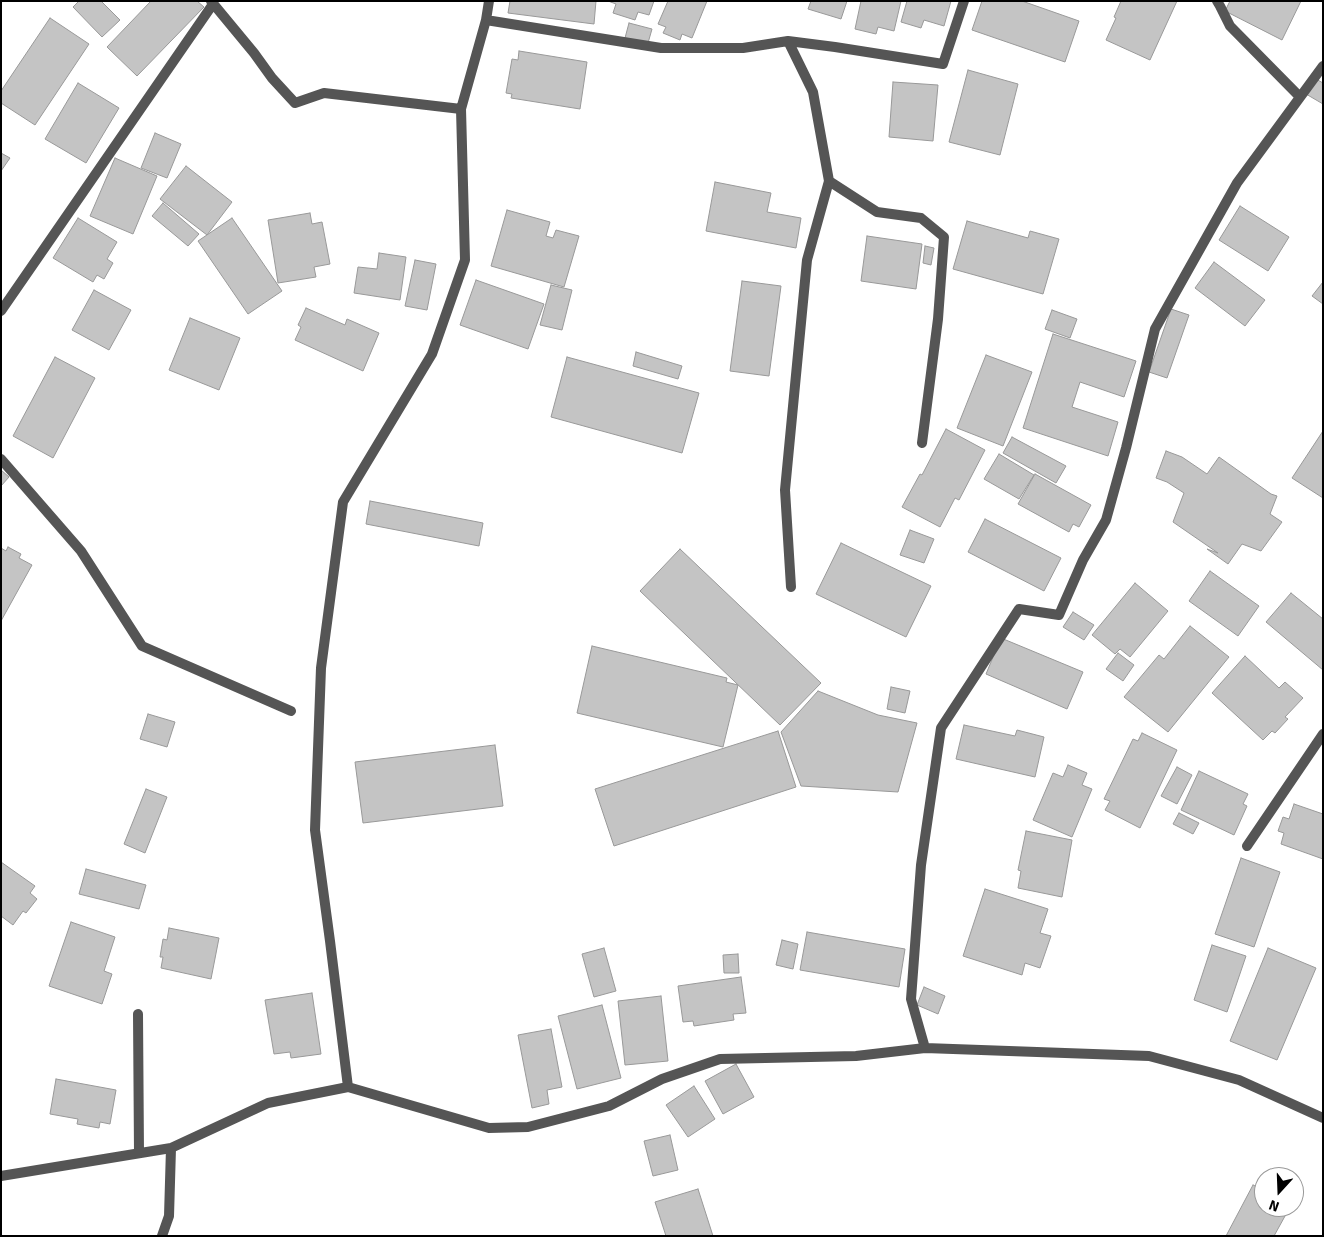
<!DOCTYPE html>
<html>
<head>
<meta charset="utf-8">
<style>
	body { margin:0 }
	#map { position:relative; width:1324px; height:1237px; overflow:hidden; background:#fff; font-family:Signika,sans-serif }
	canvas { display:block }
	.frame { position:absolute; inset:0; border:2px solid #000; pointer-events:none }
	.north { position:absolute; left:1254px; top:1167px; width:50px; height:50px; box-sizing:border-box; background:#fff; border:1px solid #999; border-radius:50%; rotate:200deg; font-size:14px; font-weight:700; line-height:20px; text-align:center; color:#000 }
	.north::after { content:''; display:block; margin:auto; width:18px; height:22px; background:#000; clip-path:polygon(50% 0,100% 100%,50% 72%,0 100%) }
</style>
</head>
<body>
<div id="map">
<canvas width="1324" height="1237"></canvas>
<div class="frame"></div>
<div class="north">N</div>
</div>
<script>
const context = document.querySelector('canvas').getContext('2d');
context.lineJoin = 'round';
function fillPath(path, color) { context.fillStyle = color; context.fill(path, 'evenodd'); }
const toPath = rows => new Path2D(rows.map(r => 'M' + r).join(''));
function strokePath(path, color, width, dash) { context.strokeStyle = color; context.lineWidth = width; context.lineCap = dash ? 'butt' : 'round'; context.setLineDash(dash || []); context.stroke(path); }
const building = toPath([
	[79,1,101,1,120,20,102,37,73,7,79,1],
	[151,1,197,1,204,7,137,76,107,47,151,1],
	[510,1,596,1,594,24,508,13,510,1],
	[608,1,654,1,649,15,638,12,635,20,613,13,616,4,608,1],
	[668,1,707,1,692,38,682,34,680,40,663,33,666,27,658,24,668,1],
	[811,1,847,1,841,19,808,9,811,1],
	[861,1,901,1,894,31,878,27,876,34,855,29,861,1],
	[907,1,951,1,944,26,924,20,921,28,901,22,907,1],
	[982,1,1022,1,1079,21,1065,62,972,30,982,1],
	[1121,1,1177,1,1150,60,1106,40,1116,18,1114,17,1121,1],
	[1230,1,1301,1,1282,40,1225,11,1230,1],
	[50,18,89,44,35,125,1,103,1,91,50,18],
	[629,23,652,29,648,43,625,38,629,23],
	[519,51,587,62,580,109,511,98,512,94,506,93,512,59,518,60,519,51],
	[968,70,1018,84,1000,155,949,142,968,70],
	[1316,79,1323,83,1323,104,1306,94,1316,79],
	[893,82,938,85,933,141,889,137,893,82],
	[78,83,119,108,86,163,45,139,78,83],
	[155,133,181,144,167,178,141,168,155,133],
	[1,153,10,158,1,171,1,153],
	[115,158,157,176,133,234,90,216,115,158],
	[186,166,232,202,207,235,160,199,186,166],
	[715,182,771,193,767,212,801,218,796,248,706,231,715,182],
	[163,203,199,234,188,246,152,216,163,203],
	[1240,206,1289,237,1268,271,1219,240,1240,206],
	[507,210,550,222,546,236,553,238,556,230,579,236,564,287,491,266,507,210],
	[310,213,312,224,322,222,330,264,314,267,316,277,278,283,268,220,310,213],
	[78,218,117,242,107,259,113,263,104,279,97,275,93,282,53,258,78,218],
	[232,218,282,291,248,314,198,241,232,218],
	[967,221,1028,238,1030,231,1059,239,1043,294,953,269,967,221],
	[867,236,922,244,916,289,861,281,867,236],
	[925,246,934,248,931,265,923,263,925,246],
	[379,253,406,257,400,300,354,293,358,267,377,269,379,253],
	[415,260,436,264,427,310,405,306,415,260],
	[1214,262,1265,300,1245,326,1195,288,1214,262],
	[476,280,544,304,528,349,460,325,476,280],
	[742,281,781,286,769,376,730,371,742,281],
	[1323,282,1323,304,1312,296,1323,282],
	[551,285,572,290,562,330,540,325,551,285],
	[94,290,131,310,109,350,72,330,94,290],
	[306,308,345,325,347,319,379,333,363,371,295,340,301,327,298,325,306,308],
	[1171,309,1189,315,1167,378,1149,372,1171,309],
	[1052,310,1077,319,1070,338,1045,329,1052,310],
	[190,318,240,338,219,390,169,370,190,318],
	[1053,334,1136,361,1124,397,1080,382,1072,407,1118,422,1108,456,1023,428,1053,334],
	[636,352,682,366,678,379,633,366,636,352],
	[986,355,1032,372,1003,446,957,428,986,355],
	[55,357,95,378,53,458,13,436,55,357],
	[567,357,699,393,682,453,551,417,567,357],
	[946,429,985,450,959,500,955,498,940,527,902,507,920,474,922,475,946,429],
	[1323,431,1323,498,1292,478,1323,431],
	[1012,437,1066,466,1056,483,1003,453,1012,437],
	[1166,451,1182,457,1207,474,1219,457,1271,494,1277,496,1270,514,1282,522,1261,551,1242,544,1228,564,1207,549,1218,553,1173,522,1184,493,1167,482,1156,478,1166,451],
	[999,454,1034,475,1019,499,984,479,999,454],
	[1,470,9,477,1,486,1,470],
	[1035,474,1091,505,1079,527,1073,524,1069,532,1018,504,1035,474],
	[370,501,483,523,479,546,366,524,370,501],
	[985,519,1061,558,1044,591,968,552,985,519],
	[910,530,934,539,924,563,900,555,910,530],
	[841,543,931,586,906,637,816,594,841,543],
	[8,547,21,554,19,558,32,565,1,621,1,548,6,551,8,547],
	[680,549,821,683,780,725,640,591,680,549],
	[1210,571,1259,606,1238,636,1189,601,1210,571],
	[1135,583,1168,611,1130,657,1120,649,1115,654,1092,635,1135,583],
	[1291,593,1323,619,1323,670,1266,622,1291,593],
	[1073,612,1094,625,1084,640,1063,627,1073,612],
	[1190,626,1229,657,1168,732,1124,697,1159,655,1164,659,1190,626],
	[1001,638,1083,672,1067,709,986,674,1001,638],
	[592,646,727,678,726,682,738,685,723,747,577,713,592,646],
	[1118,653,1134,665,1123,681,1106,669,1118,653],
	[1245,656,1279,688,1285,682,1303,698,1285,717,1288,719,1275,733,1272,731,1263,740,1212,693,1245,656],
	[891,687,910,691,905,713,887,709,891,687],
	[818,691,878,715,917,723,898,792,801,786,781,732,818,691],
	[148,714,175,722,167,747,140,739,148,714],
	[964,725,1015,736,1017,730,1044,737,1035,777,956,759,964,725],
	[778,731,796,787,614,846,595,789,778,731],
	[1142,733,1177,750,1140,828,1105,810,1110,801,1104,799,1133,739,1138,741,1142,733],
	[495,745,503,806,363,823,355,762,495,745],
	[1068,765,1087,773,1082,785,1092,789,1072,837,1033,820,1053,773,1063,777,1068,765],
	[1177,767,1192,775,1177,804,1161,796,1177,767],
	[1199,771,1248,794,1243,804,1247,806,1234,835,1181,810,1199,771],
	[146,789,167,797,145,853,124,844,146,789],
	[1294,804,1323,814,1323,859,1281,844,1284,833,1278,831,1283,817,1289,819,1294,804],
	[1179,813,1199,823,1193,834,1173,824,1179,813],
	[1026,831,1072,840,1062,897,1018,888,1021,871,1018,870,1026,831],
	[1241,858,1280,872,1254,947,1215,934,1241,858],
	[1,862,35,886,30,893,37,899,26,913,23,911,13,925,1,916,1,862],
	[86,869,146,885,139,909,79,894,86,869],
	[985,889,1048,909,1040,933,1051,936,1040,968,1025,963,1022,975,963,956,985,889],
	[71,922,115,937,104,971,112,974,102,1004,49,986,71,922],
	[169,928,219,938,211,979,161,968,163,957,160,957,163,939,167,940,169,928],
	[807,932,905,949,899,987,800,970,807,932],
	[782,940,798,944,793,969,776,965,782,940],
	[1212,945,1246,956,1227,1012,1194,1000,1212,945],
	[604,948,616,991,594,997,582,954,604,948],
	[1268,948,1316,968,1277,1060,1230,1041,1268,948],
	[738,954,739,973,724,973,723,955,738,954],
	[741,977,746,1013,733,1014,734,1020,694,1026,693,1021,683,1022,678,986,741,977],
	[924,987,945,996,938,1014,917,1005,924,987],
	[312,993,321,1054,291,1058,290,1052,274,1054,265,1000,312,993],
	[661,996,668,1061,625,1065,618,1001,661,996],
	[602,1005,621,1078,577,1089,558,1016,602,1005],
	[551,1029,562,1087,547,1090,549,1104,532,1108,518,1035,551,1029],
	[736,1064,754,1097,723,1114,705,1081,736,1064],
	[56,1079,116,1090,110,1124,100,1122,99,1128,77,1124,78,1119,50,1114,56,1079],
	[694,1086,715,1119,688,1137,666,1105,694,1086],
	[670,1135,678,1170,653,1176,644,1141,670,1135],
	[1253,1185,1264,1190,1264,1207,1290,1207,1274,1236,1226,1236,1253,1185],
	[698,1189,713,1236,666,1236,655,1202,698,1189]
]);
fillPath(building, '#c4c4c4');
strokePath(building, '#999', 1);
strokePath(toPath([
	[211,1,254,53,272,78,295,103,324,93,461,109],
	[1217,1,1220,6,1230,26,1300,97],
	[486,20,661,48,743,48,788,41,835,47,943,64,964,1],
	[788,41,813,92,829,181,877,212,921,218,944,237,938,319,922,443],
	[1,311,213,4],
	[1,459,81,551,142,646,291,711],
	[791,587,785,490,807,260,829,181],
	[1247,846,1323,734],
	[138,1014,139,1153],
	[925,1048,911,999,921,865,941,728,1019,609,1059,615,1083,560,1106,520,1126,448,1155,329,1237,183,1323,66],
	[348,1087,330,941,315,830,321,668,343,502,432,354,465,260,461,109,486,20,489,1],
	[1,1176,171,1148],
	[162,1236,169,1216,171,1148,268,1103,348,1087,489,1128,528,1127,609,1106,662,1079,720,1059,856,1056,925,1048,1149,1056,1239,1080,1323,1118]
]), '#555', 10);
</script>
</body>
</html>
